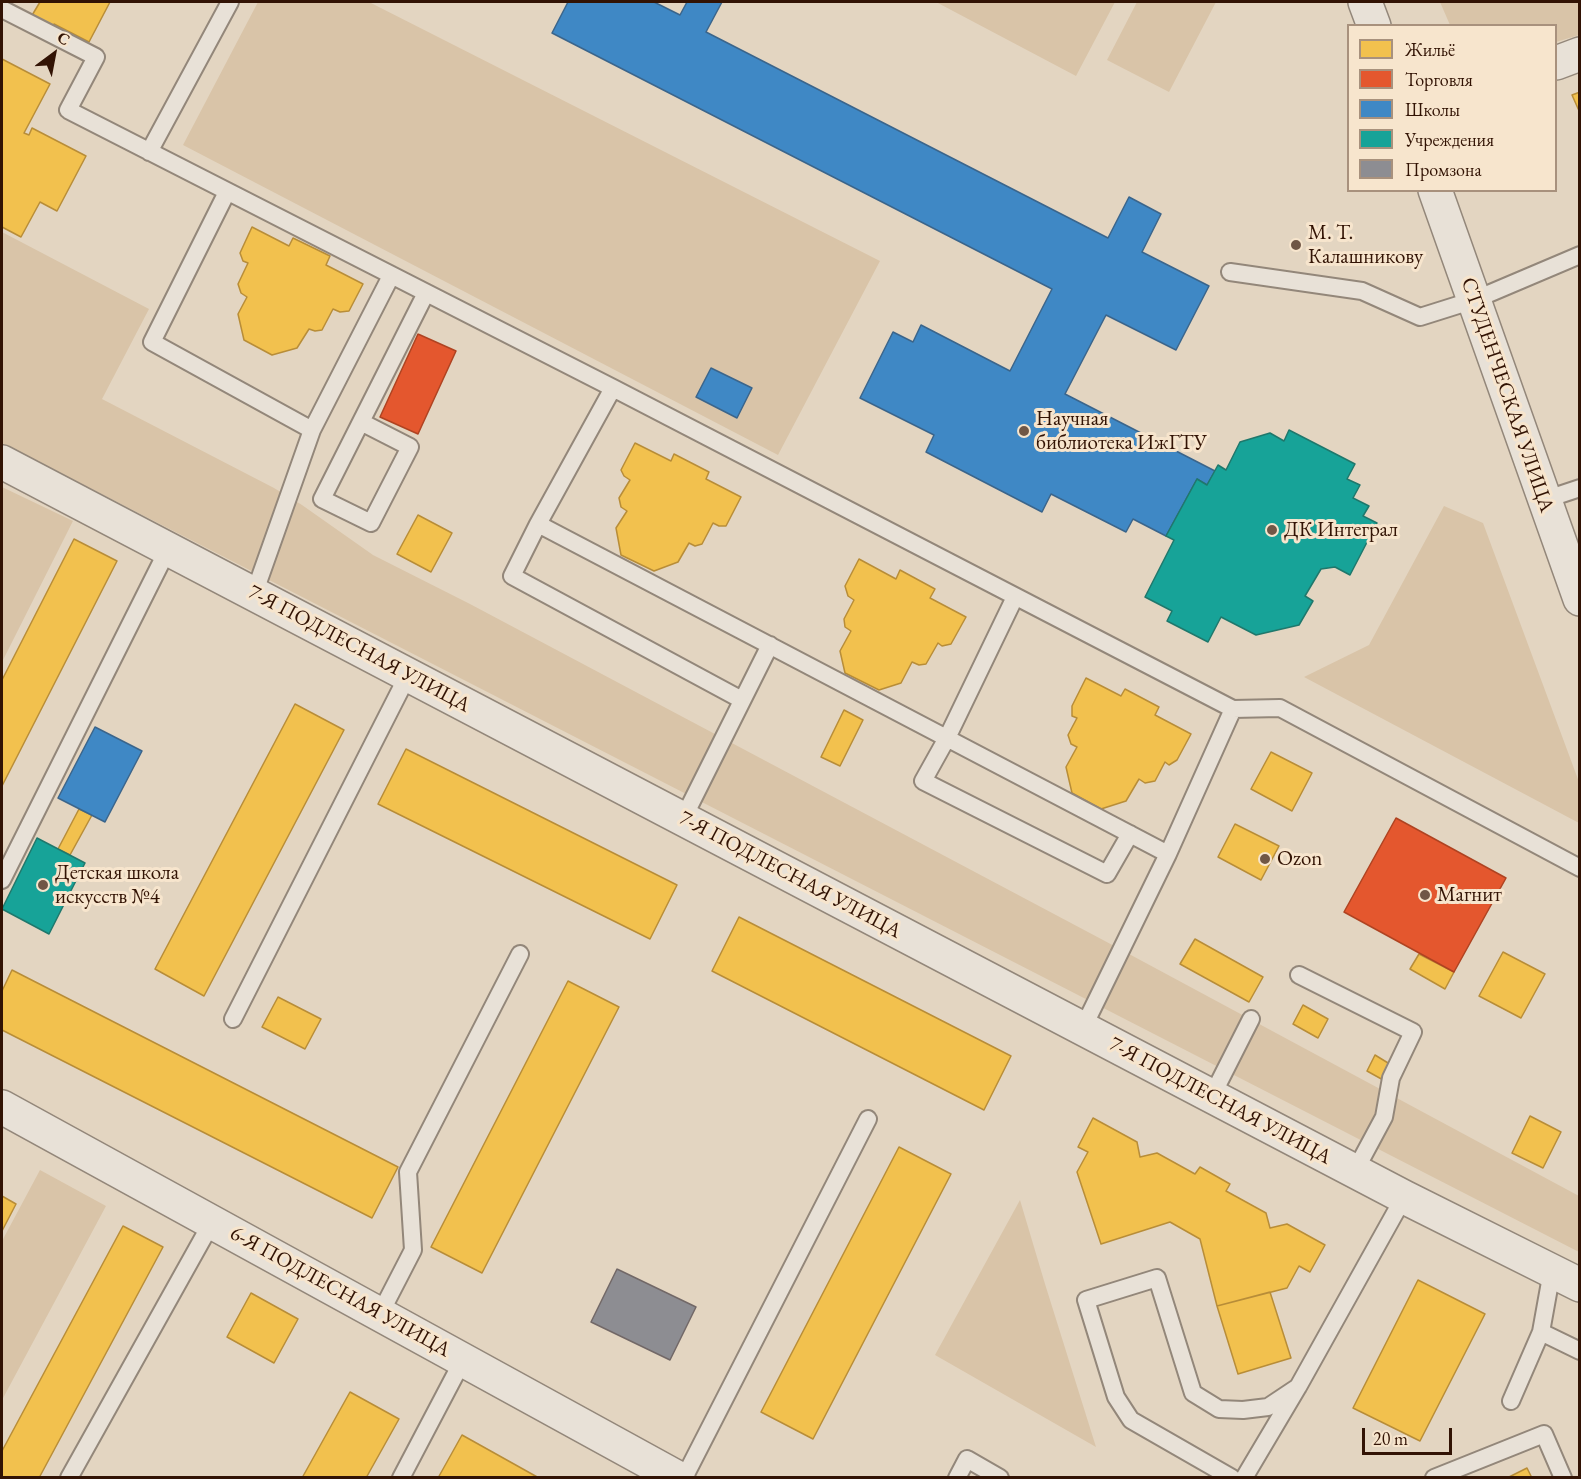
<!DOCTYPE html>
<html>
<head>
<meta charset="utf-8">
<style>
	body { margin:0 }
	#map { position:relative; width:1581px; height:1479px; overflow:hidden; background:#e3d5c1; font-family:"EB Garamond",serif }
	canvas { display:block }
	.frame { position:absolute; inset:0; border:3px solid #321304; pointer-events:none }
	.legend { position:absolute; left:1347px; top:24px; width:210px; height:168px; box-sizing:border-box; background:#f7e5cd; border:2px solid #a8917d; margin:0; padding:8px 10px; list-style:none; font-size:18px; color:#321304 }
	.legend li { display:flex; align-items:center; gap:12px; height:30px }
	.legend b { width:30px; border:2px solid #a8917d }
	.north { position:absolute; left:24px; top:24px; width:60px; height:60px; -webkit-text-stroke:4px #f7e5cd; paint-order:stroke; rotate:32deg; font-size:16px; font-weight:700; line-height:24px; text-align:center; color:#321304 }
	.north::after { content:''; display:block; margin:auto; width:21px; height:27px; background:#321304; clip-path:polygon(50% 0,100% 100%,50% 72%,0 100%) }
	.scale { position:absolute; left:1362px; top:1428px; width:90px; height:27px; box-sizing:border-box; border:3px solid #321304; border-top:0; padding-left:8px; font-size:18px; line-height:21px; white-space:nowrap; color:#321304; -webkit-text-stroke:4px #f7e5cd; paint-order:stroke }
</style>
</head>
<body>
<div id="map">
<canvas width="1581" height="1479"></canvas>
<div class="frame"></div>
<ul class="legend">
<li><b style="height:16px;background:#f2c14e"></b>Жильё</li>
<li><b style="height:16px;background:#e4572e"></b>Торговля</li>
<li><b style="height:16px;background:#3f88c5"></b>Школы</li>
<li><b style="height:16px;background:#17a398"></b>Учреждения</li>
<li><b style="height:16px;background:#8d8d92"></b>Промзона</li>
</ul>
<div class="north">С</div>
<div class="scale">20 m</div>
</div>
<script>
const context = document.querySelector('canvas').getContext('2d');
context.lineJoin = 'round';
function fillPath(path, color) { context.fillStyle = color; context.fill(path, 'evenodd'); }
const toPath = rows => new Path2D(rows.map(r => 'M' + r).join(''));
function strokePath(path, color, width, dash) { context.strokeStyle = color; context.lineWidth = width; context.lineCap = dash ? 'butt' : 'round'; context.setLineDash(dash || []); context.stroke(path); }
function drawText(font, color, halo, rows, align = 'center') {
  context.font = font + ' "EB Garamond",serif'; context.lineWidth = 6; context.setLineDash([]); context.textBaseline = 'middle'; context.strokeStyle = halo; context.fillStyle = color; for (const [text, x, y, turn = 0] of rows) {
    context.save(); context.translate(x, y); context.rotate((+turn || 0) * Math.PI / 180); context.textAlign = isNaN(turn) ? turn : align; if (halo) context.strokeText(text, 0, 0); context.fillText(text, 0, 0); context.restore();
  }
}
fillPath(toPath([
	[258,2,369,2,880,261,778,455,183,145],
	[936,2,1115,2,1076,76],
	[1137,2,1216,2,1169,92,1107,60],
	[1440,2,1579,2,1579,35,1556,42,1556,26,1450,25],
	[2,232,149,309,102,399,274,488,302,505,373,555,470,604,1103,940,1579,1196,1579,1252,2,443],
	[2,487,73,521,2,662],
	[1444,506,1483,523,1579,782,1579,823,1304,677,1369,645],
	[40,1170,106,1206,2,1400,2,1241],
	[1020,1200,1045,1284,1096,1447,935,1355]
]), '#d9c4a8');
const homes = toPath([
	[40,2,110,2,89,42,54,24,52,28,31,17,40,2],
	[2,59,50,84,24,133,29,135,32,128,86,156,57,211,40,202,21,237,2,227,2,59],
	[1580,92,1580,113,1572,95,1580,92],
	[252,227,289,246,293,238,330,256,326,265,363,284,349,311,340,312,333,309,322,330,315,331,309,329,297,348,272,355,244,340,238,314,247,297,241,293,238,284,248,263,243,261,240,253,252,227],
	[635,443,671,461,674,454,709,472,706,479,741,497,726,526,719,526,713,523,702,544,695,546,689,543,678,562,654,571,621,555,616,528,627,511,621,507,619,498,630,480,624,476,621,470,635,443],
	[418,515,452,533,431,572,397,554,418,515],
	[74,539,117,561,2,786,2,680,74,539],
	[859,559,896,579,900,570,935,589,930,598,966,617,951,644,942,646,938,643,926,664,919,665,912,662,901,683,879,690,845,673,840,651,851,631,845,627,844,619,854,600,848,596,845,586,859,559],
	[1086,678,1121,696,1125,689,1159,707,1155,715,1191,734,1177,760,1169,765,1165,762,1155,781,1145,783,1139,779,1126,801,1101,809,1072,793,1066,767,1077,747,1071,744,1068,735,1077,718,1072,716,1072,706,1086,678],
	[295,704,344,730,204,996,155,969,295,704],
	[844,710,863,720,840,766,821,757,844,710],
	[406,749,677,885,650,939,378,804,406,749],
	[1271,752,1312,773,1292,811,1251,789,1271,752],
	[79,809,92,815,70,855,58,849,79,809],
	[1235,824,1279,846,1261,880,1218,857,1235,824],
	[739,917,1011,1056,984,1110,712,971,739,917],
	[1195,939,1263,977,1249,1002,1180,964,1195,939],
	[1503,952,1545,974,1521,1018,1479,996,1503,952],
	[1419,954,1454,972,1445,989,1410,969,1419,954],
	[12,970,398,1167,372,1218,2,1030,2,991,12,970],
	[568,981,619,1007,482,1273,431,1247,568,981],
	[278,997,321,1019,305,1049,262,1027,278,997],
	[1303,1005,1328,1019,1318,1038,1293,1024,1303,1005],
	[1375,1055,1393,1066,1385,1081,1367,1071,1375,1055],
	[1530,1116,1561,1132,1543,1168,1512,1153,1530,1116],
	[1093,1118,1137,1142,1140,1157,1157,1153,1195,1174,1200,1167,1230,1184,1226,1191,1266,1213,1270,1228,1287,1224,1325,1245,1310,1272,1299,1266,1287,1288,1217,1306,1200,1239,1170,1222,1101,1244,1077,1172,1088,1152,1078,1147,1093,1118],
	[899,1147,951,1174,813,1439,761,1412,899,1147],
	[2,1196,16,1204,2,1231,2,1196],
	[123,1226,163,1247,39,1478,2,1478,2,1451,123,1226],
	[1418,1280,1485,1314,1420,1441,1353,1408,1418,1280],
	[1270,1292,1291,1358,1238,1374,1217,1306,1270,1292],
	[251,1293,298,1319,274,1363,227,1337,251,1293],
	[350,1392,399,1419,366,1478,302,1478,350,1392],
	[462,1435,539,1478,438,1478,462,1435],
	[1527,1468,1532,1478,1507,1478,1527,1468]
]);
fillPath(homes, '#f2c14e');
strokePath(homes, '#b88d38', 1.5);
const shops = toPath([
	[418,334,456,351,418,434,380,417,418,334],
	[1396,818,1506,878,1454,972,1344,912,1396,818]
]);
fillPath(shops, '#e4572e');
strokePath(shops, '#af4321', 1.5);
const schools = toPath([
	[568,2,654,2,680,15,687,2,722,2,706,32,1108,238,1129,197,1161,214,1142,252,1209,286,1176,350,1106,315,1065,394,1215,471,1207,485,1197,479,1166,536,1133,519,1126,532,1051,494,1042,512,926,452,934,435,860,398,893,332,913,342,921,325,1010,371,1052,289,552,33,568,2],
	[711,368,752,388,737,418,696,397,711,368],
	[95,727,142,751,105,822,58,798,95,727]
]);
fillPath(schools, '#3f88c5');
strokePath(schools, '#3b658b', 1.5);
const public = toPath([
	[1289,430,1355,464,1347,479,1360,485,1353,498,1369,506,1363,516,1377,523,1350,575,1335,567,1321,569,1305,596,1313,601,1299,625,1256,635,1221,617,1208,642,1167,621,1172,611,1145,597,1174,540,1166,536,1197,479,1207,485,1218,465,1226,470,1240,442,1270,433,1284,441,1289,430],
	[37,838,85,863,49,934,2,909,37,838]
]);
fillPath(public, '#17a398');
strokePath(public, '#1f786c', 1.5);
const industry = toPath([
	[617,1269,696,1307,670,1360,591,1322,617,1269]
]);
fillPath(industry, '#8d8d92');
strokePath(industry, '#726867', 1.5);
const service = toPath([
	[2,9,96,57,68,110,613,388,1233,709,1280,708,1580,868],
	[149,152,230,2],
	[227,192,152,342,312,430,254,594],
	[1230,272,1362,291,1420,317,1474,300,1580,255],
	[613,388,538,524,1168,854],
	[361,422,410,447,371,523,322,499,426,293],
	[312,430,391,276],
	[1544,500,1580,488],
	[538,524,512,576,742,700],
	[1015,597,947,738,923,781,1107,874,1130,834],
	[683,819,770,645],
	[2,880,168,549],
	[1299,975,1413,1032,1391,1078,1384,1117,1355,1171],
	[233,1019,408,675],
	[1083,1028,1168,854,1233,709],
	[1212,1096,1251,1019],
	[1552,1271,1541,1332,1580,1351],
	[380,1314,413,1250,408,1172,520,954],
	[1511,1401,1541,1332],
	[69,1478,212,1222],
	[401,1478,463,1360],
	[684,1478,868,1119],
	[957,1478,967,1459,1000,1478],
	[1232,1478,1131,1420,1116,1397,1086,1300,1157,1278,1193,1393,1219,1409,1243,1410,1268,1407,1298,1387],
	[1244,1478,1298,1387,1404,1197],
	[1434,1478,1544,1434,1563,1478]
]);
const minor = toPath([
	[1556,63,1580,54],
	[2,462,1404,1197,1580,1285],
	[2,1107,678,1478]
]);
const tertiary = toPath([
	[1365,2,1374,26],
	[1435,190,1580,599]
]);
strokePath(service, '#93877a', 20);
strokePath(minor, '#93877a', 36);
strokePath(tertiary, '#93877a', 36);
strokePath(service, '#e8e1d7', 16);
strokePath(minor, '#e8e1d7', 33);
strokePath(tertiary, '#e8e1d7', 33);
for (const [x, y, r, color] of [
	[1296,245,6,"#705746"],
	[1024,431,6,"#705746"],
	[1272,530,6,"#705746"],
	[1265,859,6,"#705746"],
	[43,885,6,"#705746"],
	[1425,895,6,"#705746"]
]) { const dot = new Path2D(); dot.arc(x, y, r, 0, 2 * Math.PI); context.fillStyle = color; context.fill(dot); strokePath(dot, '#f7e5cd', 2); }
drawText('21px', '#321304', '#f7e5cd', [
	["М. Т.",1308,233],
	["Калашникову",1308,257],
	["Научная",1036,419],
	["библиотека ИжГТУ",1036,443],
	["ДК Интеграл",1284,530],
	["Ozon",1277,859],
	["Детская школа",55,873],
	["искусств №4",55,897],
	["Магнит",1437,895]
], 'left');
drawText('21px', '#321304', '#f7e5cd', [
	["СТУДЕНЧЕСКАЯ УЛИЦА",1507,395,71],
	["7-Я ПОДЛЕСНАЯ УЛИЦА",359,649,28],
	["7-Я ПОДЛЕСНАЯ УЛИЦА",790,875,28],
	["7-Я ПОДЛЕСНАЯ УЛИЦА",1220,1101,28],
	["6-Я ПОДЛЕСНАЯ УЛИЦА",340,1292,29]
]);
</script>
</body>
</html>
